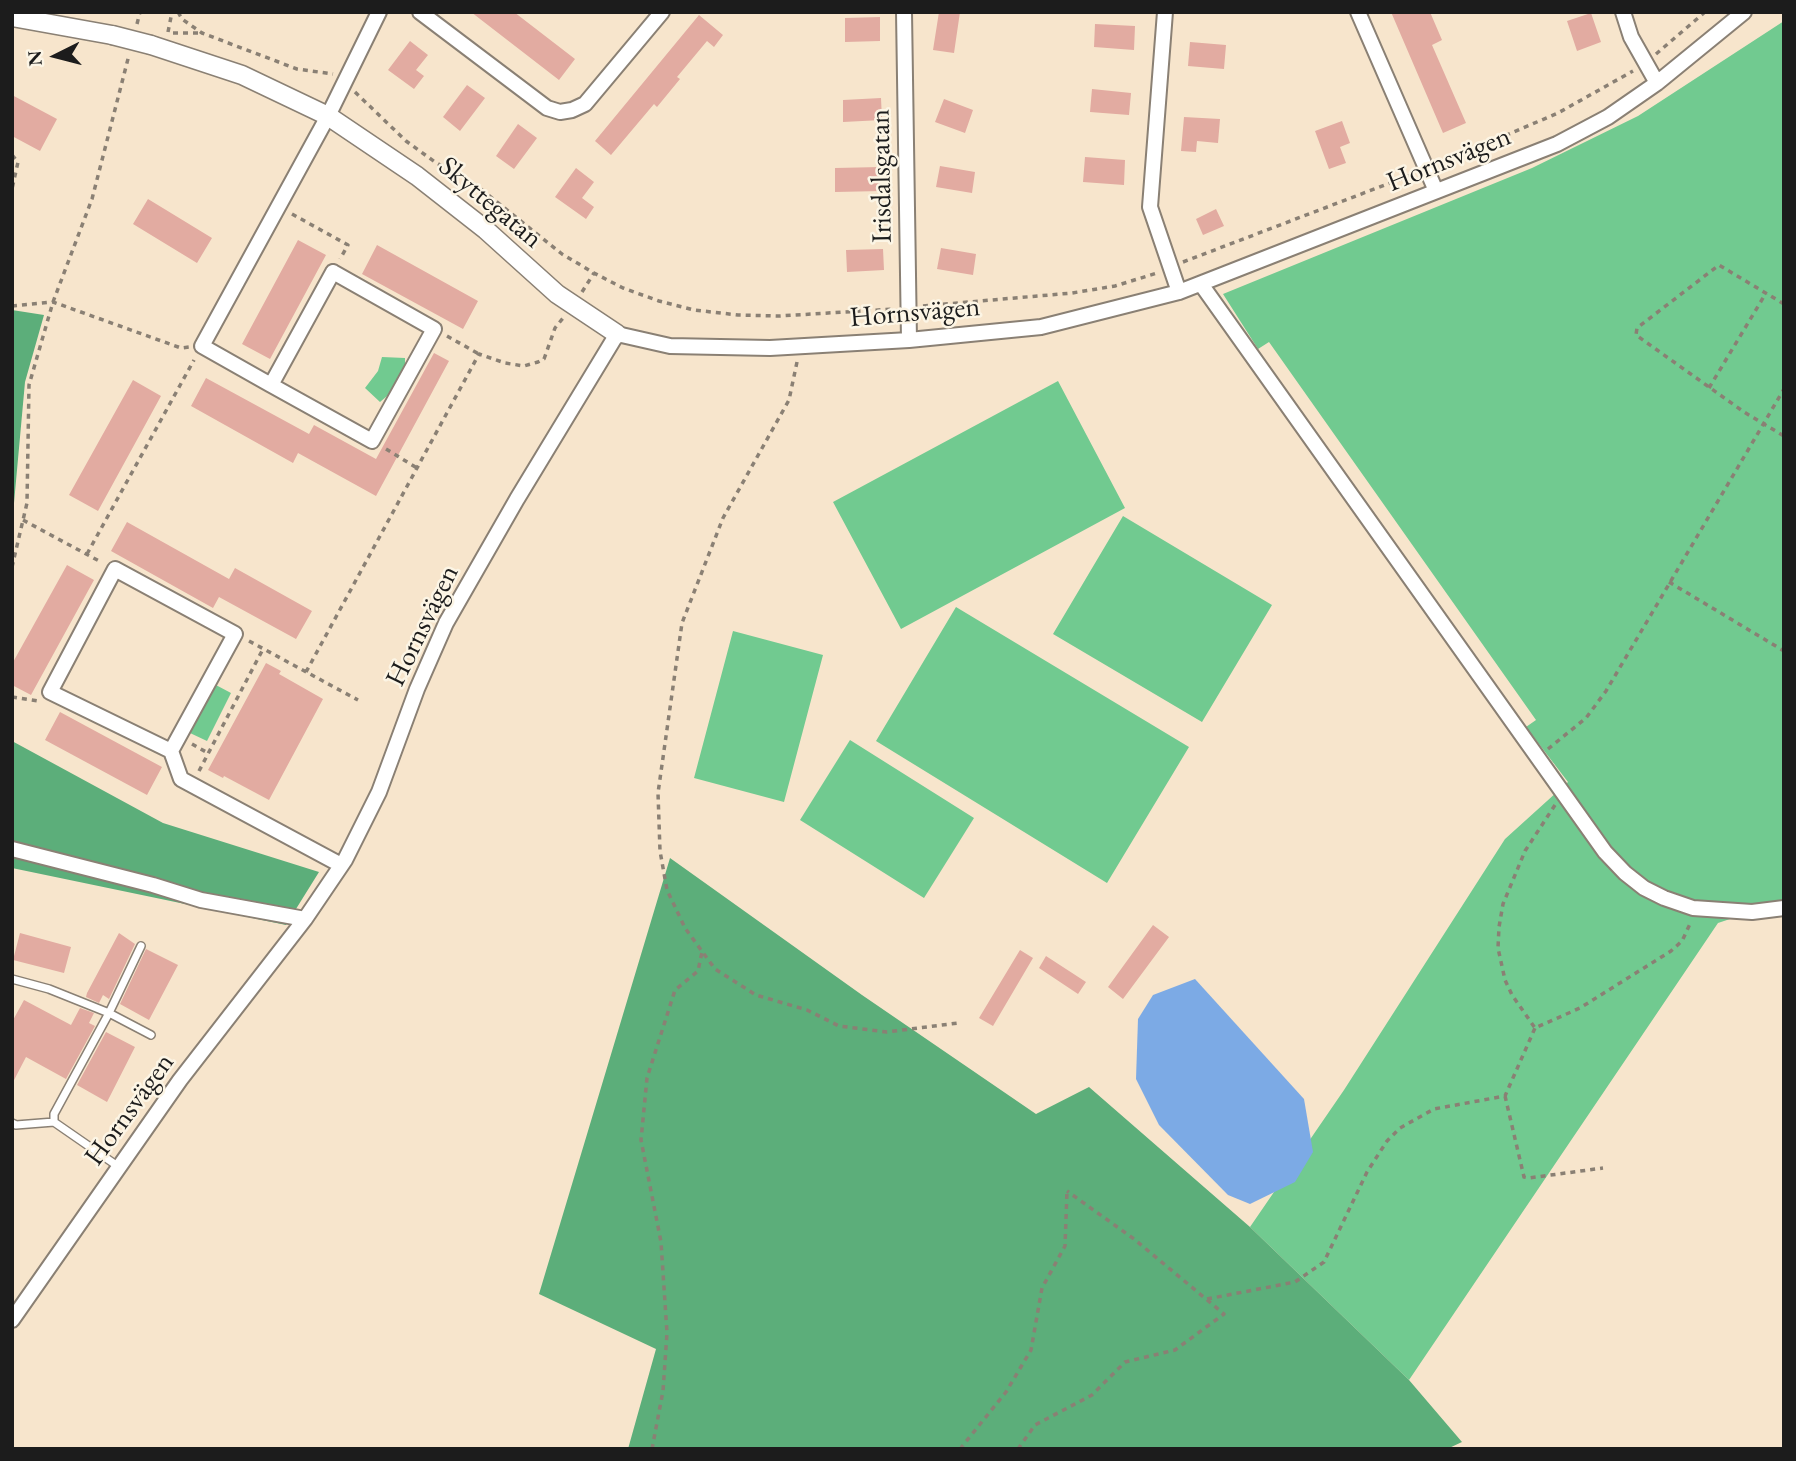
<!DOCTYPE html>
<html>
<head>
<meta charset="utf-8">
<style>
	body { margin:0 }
	#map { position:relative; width:1796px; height:1461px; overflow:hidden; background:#f7e5cc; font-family:"EB Garamond",serif }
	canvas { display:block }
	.frame { position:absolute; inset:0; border:14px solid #1c1c1c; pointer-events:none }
	.north { position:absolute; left:21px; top:21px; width:70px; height:70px; -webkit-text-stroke:5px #fcf5e5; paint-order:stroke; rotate:264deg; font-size:19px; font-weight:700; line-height:28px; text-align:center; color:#1c1c1c }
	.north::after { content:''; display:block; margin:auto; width:24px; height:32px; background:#1c1c1c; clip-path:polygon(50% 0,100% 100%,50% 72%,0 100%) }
</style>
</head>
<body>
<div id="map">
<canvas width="1796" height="1461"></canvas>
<div class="frame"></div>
<div class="north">N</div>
</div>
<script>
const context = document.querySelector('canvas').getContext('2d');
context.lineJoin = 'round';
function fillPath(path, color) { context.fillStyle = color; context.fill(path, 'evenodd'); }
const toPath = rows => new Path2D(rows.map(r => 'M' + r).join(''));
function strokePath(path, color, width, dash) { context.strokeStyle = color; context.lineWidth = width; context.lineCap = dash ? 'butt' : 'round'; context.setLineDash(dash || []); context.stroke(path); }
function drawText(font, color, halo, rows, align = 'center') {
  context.font = font + ' "EB Garamond",serif'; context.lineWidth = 5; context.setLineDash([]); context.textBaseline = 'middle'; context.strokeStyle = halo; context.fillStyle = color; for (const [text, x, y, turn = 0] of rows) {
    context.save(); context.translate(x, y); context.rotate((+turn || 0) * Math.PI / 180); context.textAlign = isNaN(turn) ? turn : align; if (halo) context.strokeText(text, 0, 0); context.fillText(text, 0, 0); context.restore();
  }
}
fillPath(toPath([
	[1784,21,1784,901,1718,923,1409,1380,1250,1227,1344,1090,1505,839,1568,782,1526,727,1536,720,1269,342,1258,349,1223,294,1532,168,1638,116],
	[382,357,405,358,405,368,393,391,380,402,365,388,378,371],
	[1058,381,1125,508,901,629,833,502],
	[1123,516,1272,605,1202,722,1053,634],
	[956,607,1189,747,1107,883,876,741],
	[733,631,823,655,784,802,694,778],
	[214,684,231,693,207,741,190,733],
	[850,740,974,818,924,898,800,820]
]), '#71ca90');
fillPath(toPath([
	[12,310,44,315,25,382,12,525],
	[12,741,163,823,319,872,286,925,12,868],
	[670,858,862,995,1036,1114,1089,1087,1250,1227,1409,1380,1462,1442,1447,1449,628,1449,656,1349,539,1294]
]), '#5cae7a');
fillPath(toPath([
	[1195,979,1304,1099,1313,1152,1295,1182,1250,1204,1228,1195,1159,1125,1136,1079,1138,1019,1153,995]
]), '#7caae5');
fillPath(toPath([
	[471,12,514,12,575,59,559,80],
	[939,12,960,12,954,53,933,50],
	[1391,12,1430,12,1442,40,1432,45,1466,123,1443,133],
	[1591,13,1601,42,1577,51,1567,21],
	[699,15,723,35,714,47,707,41,677,77,680,79,657,107,654,104,611,155,595,141],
	[880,17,880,41,845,42,845,18],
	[1095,24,1135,26,1134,50,1094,47],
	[410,41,428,55,416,70,424,76,414,89,388,70],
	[1190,42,1226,45,1224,69,1188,66],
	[467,85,485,98,460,131,443,117],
	[1092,89,1131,93,1129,115,1090,112],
	[12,95,57,119,40,151,12,136],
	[881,98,882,120,843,122,843,100],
	[944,99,973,110,965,133,935,122],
	[1184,117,1220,119,1218,143,1197,141,1196,152,1181,151],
	[1342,121,1350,143,1340,147,1346,163,1329,169,1315,131],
	[518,124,537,138,514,169,496,156],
	[1085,157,1125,160,1124,185,1083,182],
	[940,166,975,172,972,193,936,187],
	[881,167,882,191,835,192,835,168],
	[576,168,594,182,582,198,594,207,586,219,555,197],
	[148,199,212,238,197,263,133,224],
	[1216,209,1224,226,1203,235,1196,219],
	[298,240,326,255,270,359,242,344],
	[377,245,478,301,463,329,362,274],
	[941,248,976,254,973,275,937,269],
	[883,249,884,270,847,272,846,250],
	[434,353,449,361,376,496,298,453,293,463,191,406,206,378,309,434,314,425,376,459],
	[133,380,161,396,98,511,69,495],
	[127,522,229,579,235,568,312,611,296,639,219,597,213,608,111,551],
	[67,565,94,580,31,695,12,685,12,664],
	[266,663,281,671,279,674,323,699,269,800,224,776,223,778,208,770],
	[60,712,162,767,147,795,45,740],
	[1153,925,1169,937,1123,999,1108,987],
	[20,933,71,947,64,973,13,960],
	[119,933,135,944,109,999,103,995,99,1003,86,997,87,993],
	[146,949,178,965,149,1020,120,1004],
	[1020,950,1033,958,993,1026,979,1018],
	[1046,956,1086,982,1078,994,1039,968],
	[24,1000,71,1025,80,1008,94,1013,89,1023,95,1026,66,1079,26,1057,12,1084,12,1022],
	[106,1032,135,1047,107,1102,77,1085]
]), '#e2aba1');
const service = toPath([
	[12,979,49,989,109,1013,151,1035],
	[12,1123,16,1125,54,1122],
	[119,1167,54,1122,54,1114,109,1013,141,946]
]);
const minor = toPath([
	[420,12,547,108,560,112,572,110,585,104,662,12],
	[904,12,909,340],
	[1165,12,1150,207,1179,292],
	[1358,12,1436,191],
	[1623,12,1631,37,1657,83],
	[333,272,434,329,372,441,271,385,333,272],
	[1201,284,1605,852,1625,873,1644,888,1664,898,1693,908,1752,912,1784,908],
	[271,385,202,346,328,116,379,12],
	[171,751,50,692,115,569,235,634,171,751,181,779,341,865],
	[12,849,153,885,201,900,305,919],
	[12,1320,180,1080,305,919,345,860,379,792,417,689,446,623,517,499,617,334,670,346,770,348,909,340,1041,327,1179,292,1557,144,1608,117,1657,83,1744,12]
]);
const tertiary = toPath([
	[12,17,112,35],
	[151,45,242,75,328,116,417,176,486,230,557,294,617,334]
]);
strokePath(service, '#8a8074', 10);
strokePath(minor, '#8a8074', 18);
strokePath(tertiary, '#8a8074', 21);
strokePath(toPath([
	[178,12,182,19,202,33,297,69,333,74],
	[137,24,140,12],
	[168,32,172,12],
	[173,33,200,33],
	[1656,54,1705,12],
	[355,92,406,141,435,162,477,186,562,254,594,273,623,288,659,301,694,310,738,315,779,316,894,309],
	[12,155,18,162,12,189],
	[1441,163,1558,113,1633,71],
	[292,214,348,245,340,259],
	[1183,262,1411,175],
	[582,292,594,273],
	[1784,304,1719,265,1637,328,1636,335,1744,412,1784,436],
	[12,306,53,302,181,348,189,347],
	[923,306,1072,293,1115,286,1157,273],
	[447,336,479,354],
	[797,362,789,400,723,518,682,623,658,793,660,851,667,890,685,928,715,969,756,995,807,1010,839,1026,887,1032,958,1023],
	[1709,388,1766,293],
	[386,449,417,468],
	[23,520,101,562],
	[87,554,194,360],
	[12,567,27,503,29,385,53,302,92,199,129,55],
	[1669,582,1784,651],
	[249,641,358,700],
	[306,672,479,354,505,363,524,366,538,362,544,359,555,328,563,318],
	[12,697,38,701],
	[192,744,208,753],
	[1548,749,1586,718,1606,691,1784,389],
	[199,771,263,649],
	[1555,805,1525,851,1503,904,1499,927,1498,948,1505,980,1512,995,1535,1028,1580,1008,1671,951,1682,941,1690,924],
	[1505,1096,1524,1177,1529,1178,1603,1168],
	[1207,1299,1295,1282,1324,1262,1367,1172,1387,1141,1400,1128,1434,1109,1505,1096,1535,1028],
	[652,1449,663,1391,667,1333,661,1242,641,1140,647,1078,675,990,698,971,702,952],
	[960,1449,1006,1392,1031,1350,1042,1288,1065,1246,1067,1191],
	[1018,1449,1035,1425,1092,1395,1125,1362,1175,1350,1224,1314,1134,1239,1067,1191]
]), '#8a8074', 3.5, [5, 5]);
strokePath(service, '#fff', 7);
strokePath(minor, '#fff', 14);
strokePath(tertiary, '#fff', 18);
const tertiaryBridge = toPath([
	[112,35,151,45]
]);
strokePath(tertiaryBridge, '#8a8074', 21, []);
strokePath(tertiaryBridge, '#fff', 18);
drawText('28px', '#1c1c1c', '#fcf5e5', [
	["Hornsvägen",1449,160,-22],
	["Irisdalsgatan",882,176,-91],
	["Skyttegatan",490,203,40],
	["Hornsvägen",915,313,-5],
	["Hornsvägen",423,626,-64],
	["Hornsvägen",130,1110,-54]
]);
</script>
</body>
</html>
